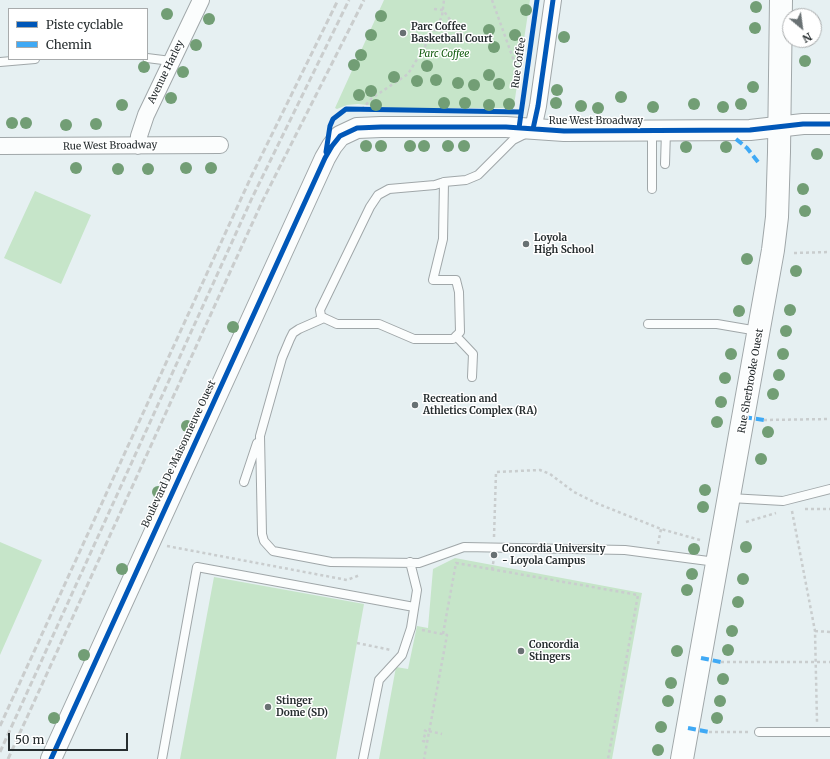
<!DOCTYPE html>
<html>
<head>
<meta charset="utf-8">
<style>
	body { margin:0 }
	#map { position:relative; width:830px; height:759px; overflow:hidden; background:#e6f0f2; font-family:Merriweather,serif }
	canvas { display:block }
	.legend { position:absolute; left:8px; top:8px; width:140px; height:52px; box-sizing:border-box; background:#fff; border:1px solid #a8abac; margin:0; padding:5px 7px; list-style:none; font-size:12px; color:#262d2f }
	.legend li { display:flex; align-items:center; gap:8px; height:20px }
	.legend b { width:20px; border:1px solid #a8abac }
	.north { position:absolute; left:782px; top:8px; width:40px; height:40px; box-sizing:border-box; background:#fff; border:1px solid #a8abac; border-radius:50%; rotate:151deg; font-size:11px; font-weight:700; line-height:16px; text-align:center; color:#262d2f }
	.north::after { content:''; display:block; margin:auto; width:14px; height:18px; background:#697173; clip-path:polygon(50% 0,100% 100%,50% 72%,0 100%) }
	.scale { position:absolute; left:8px; top:733px; width:120px; height:18px; box-sizing:border-box; border:2px solid #262d2f; border-top:0; padding-left:5px; font-size:12px; line-height:14px; white-space:nowrap; color:#262d2f; -webkit-text-stroke:3px #fff; paint-order:stroke }
</style>
</head>
<body>
<div id="map">
<canvas width="830" height="759"></canvas>
<ul class="legend">
<li><b style="height:5px;background:#0057b8"></b>Piste cyclable</li>
<li><b style="height:5px;background:#3fa9f5"></b>Chemin</li>
</ul>
<div class="north">N</div>
<div class="scale">50 m</div>
</div>
<script>
const context = document.querySelector('canvas').getContext('2d');
context.lineJoin = 'round';
function fillPath(path, color) { context.fillStyle = color; context.fill(path, 'evenodd'); }
const toPath = rows => new Path2D(rows.map(r => 'M' + r).join(''));
function strokePath(path, color, width, dash) { context.strokeStyle = color; context.lineWidth = width; context.lineCap = dash ? 'butt' : 'round'; context.setLineDash(dash || []); context.stroke(path); }
function drawText(font, color, halo, rows, align = 'center') {
  context.font = font + ' Merriweather,serif'; context.lineWidth = 3; context.setLineDash([]); context.textBaseline = 'middle'; context.strokeStyle = halo; context.fillStyle = color; for (const [text, x, y, turn = 0] of rows) {
    context.save(); context.translate(x, y); context.rotate((+turn || 0) * Math.PI / 180); context.textAlign = isNaN(turn) ? turn : align; if (halo) context.strokeText(text, 0, 0); context.fillText(text, 0, 0); context.restore();
  }
}
fillPath(toPath([
	[384,0,530,0,514,105,507,108,392,108,358,104,347,105,337,109,335,108],
	[35,191,91,215,61,284,4,258],
	[0,542,42,560,0,655],
	[455,558,642,593,612,759,379,759,396,667,408,669,417,626,428,628,433,569],
	[214,577,364,604,336,759,180,759]
]), '#c6e5c9');
const service = toPath([
	[147,58,171,61],
	[0,62,35,59],
	[665,164,666,131],
	[444,182,435,185,389,189,378,195,370,207,320,310,321,316,324,318,337,324,379,324,414,339,453,339,460,332,459,292,456,280,433,280,443,239,444,182,466,180,478,175,513,140,527,133],
	[652,189,652,131],
	[324,318,299,329,293,333,290,339,282,358,260,436,262,534,264,541,273,551,331,562,419,563,464,547,625,550,716,562],
	[648,324,717,324,758,331],
	[456,336,473,354,472,377],
	[244,482,257,443],
	[730,498,783,501,830,489],
	[759,732,830,732],
	[162,759,197,567,414,607],
	[363,759,379,680,402,655,411,628,417,590,410,562]
]);
const minor = toPath([
	[533,129,538,106,553,0],
	[0,146,220,145],
	[138,146,139,136,146,115,201,0]
]);
const tertiary = toPath([
	[51,759,325,158,332,146,340,136,357,128,381,127,506,127,564,131,750,130,803,124,830,124]
]);
const secondary = toPath([
	[682,759,773,250,777,217,779,152,781,0]
]);
strokePath(service, '#a0a7a9', 10);
strokePath(minor, '#a0a7a9', 18);
strokePath(tertiary, '#a0a7a9', 22);
strokePath(secondary, '#a0a7a9', 24);
strokePath(toPath([
	[492,0,514,61,522,66],
	[434,9,443,10,451,21,453,35],
	[362,109,372,98,408,74,438,25,442,16,444,0],
	[794,253,830,252],
	[764,420,830,419],
	[805,509,830,509],
	[792,511,815,631,817,722],
	[746,522,776,513],
	[494,537,496,472,540,470,550,474,574,492,596,503,661,529,700,540],
	[658,544,661,529],
	[167,546,347,580,360,575],
	[492,570,494,558],
	[422,630,447,635,424,759],
	[815,631,830,632],
	[443,634,456,563,638,595,608,759],
	[357,643,391,650],
	[721,662,830,662],
	[424,730,426,731,423,741,427,742],
	[429,731,442,734],
	[709,732,748,732]
]), '#c9cdce', 2.5, [3, 3]);
strokePath(service, '#fbfdfd', 8);
strokePath(minor, '#fbfdfd', 16);
strokePath(tertiary, '#fbfdfd', 20);
strokePath(secondary, '#fbfdfd', 22);
strokePath(toPath([
	[0,726,251,177,338,0],
	[0,752,252,198,349,0],
	[8,759,262,202,364,0]
]), '#cacdcd', 3, [6, 3]);
strokePath(toPath([
	[736,139,747,148,758,162],
	[744,417,764,420],
	[701,658,721,662],
	[688,728,709,732]
]), '#3fa9f5', 4, [8, 4]);
strokePath(toPath([
	[519,128,537,0],
	[533,129,538,106,553,0],
	[326,152,330,126,333,119,346,109,521,112],
	[51,759,325,158,332,146,340,136,357,128,381,127,506,127,564,131,750,130,803,124,830,124]
]), '#0057b8', 5);
context.fillStyle = '#729e75';
for (const [x, y] of [
	[756,7],
	[526,10],
	[167,14],
	[381,16],
	[209,19],
	[755,28],
	[489,30],
	[371,35],
	[515,35],
	[564,37],
	[196,45],
	[494,47],
	[361,55],
	[805,61],
	[354,65],
	[427,66],
	[144,67],
	[183,72],
	[489,75],
	[394,77],
	[436,80],
	[417,81],
	[458,83],
	[499,84],
	[474,85],
	[753,87],
	[557,90],
	[371,91],
	[359,95],
	[621,97],
	[171,98],
	[444,103],
	[465,103],
	[556,103],
	[509,104],
	[694,104],
	[741,104],
	[122,105],
	[376,105],
	[489,105],
	[581,106],
	[653,107],
	[723,107],
	[598,108],
	[12,123],
	[26,123],
	[96,124],
	[66,125],
	[366,146],
	[381,146],
	[410,146],
	[424,146],
	[448,146],
	[464,146],
	[686,147],
	[726,147],
	[817,154],
	[76,168],
	[186,168],
	[211,168],
	[118,169],
	[148,169],
	[803,189],
	[805,211],
	[747,259],
	[796,271],
	[790,310],
	[739,311],
	[233,327],
	[786,331],
	[731,354],
	[783,354],
	[779,375],
	[725,378],
	[773,394],
	[721,402],
	[717,422],
	[187,426],
	[768,432],
	[761,459],
	[705,490],
	[158,492],
	[703,507],
	[746,547],
	[694,549],
	[122,569],
	[692,574],
	[743,579],
	[687,590],
	[738,602],
	[732,631],
	[728,650],
	[677,651],
	[84,655],
	[723,679],
	[671,683],
	[668,701],
	[720,701],
	[54,718],
	[717,718],
	[661,727],
	[658,750]
]) { context.beginPath(); context.arc(x, y, 6, 0, 2 * Math.PI); context.fill(); }
for (const [x, y, r, color] of [
	[403,33,4,"#697173"],
	[526,244,4,"#697173"],
	[415,405,4,"#697173"],
	[494,555,4,"#697173"],
	[521,651,4,"#697173"],
	[268,707,4,"#697173"]
]) { const dot = new Path2D(); dot.arc(x, y, r, 0, 2 * Math.PI); context.fillStyle = color; context.fill(dot); strokePath(dot, '#fff', 1.5); }
drawText('bold 10px', '#262d2f', '#fff', [
	["Parc Coffee",411,27],
	["Basketball Court",411,39],
	["Loyola",534,238],
	["High School",534,250],
	["Recreation and",423,399],
	["Athletics Complex (RA)",423,411],
	["Concordia University",502,549],
	["- Loyola Campus",502,561],
	["Concordia",529,645],
	["Stingers",529,657],
	["Stinger",276,701],
	["Dome (SD)",276,713]
], 'left');
drawText('italic 10px', '#135b0f', '#fff', [
	["Parc Coffee",444,54]
]);
drawText('10px', '#262d2f', '#fff', [
	["Rue Coffee",519,63,-82],
	["Avenue Harley",166,72,-64],
	["Rue West Broadway",596,121],
	["Rue West Broadway",110,146,-1],
	["Rue Sherbrooke Ouest",751,381,-80],
	["Boulevard De Maisonneuve Ouest",179,454,-65]
]);
</script>
</body>
</html>
